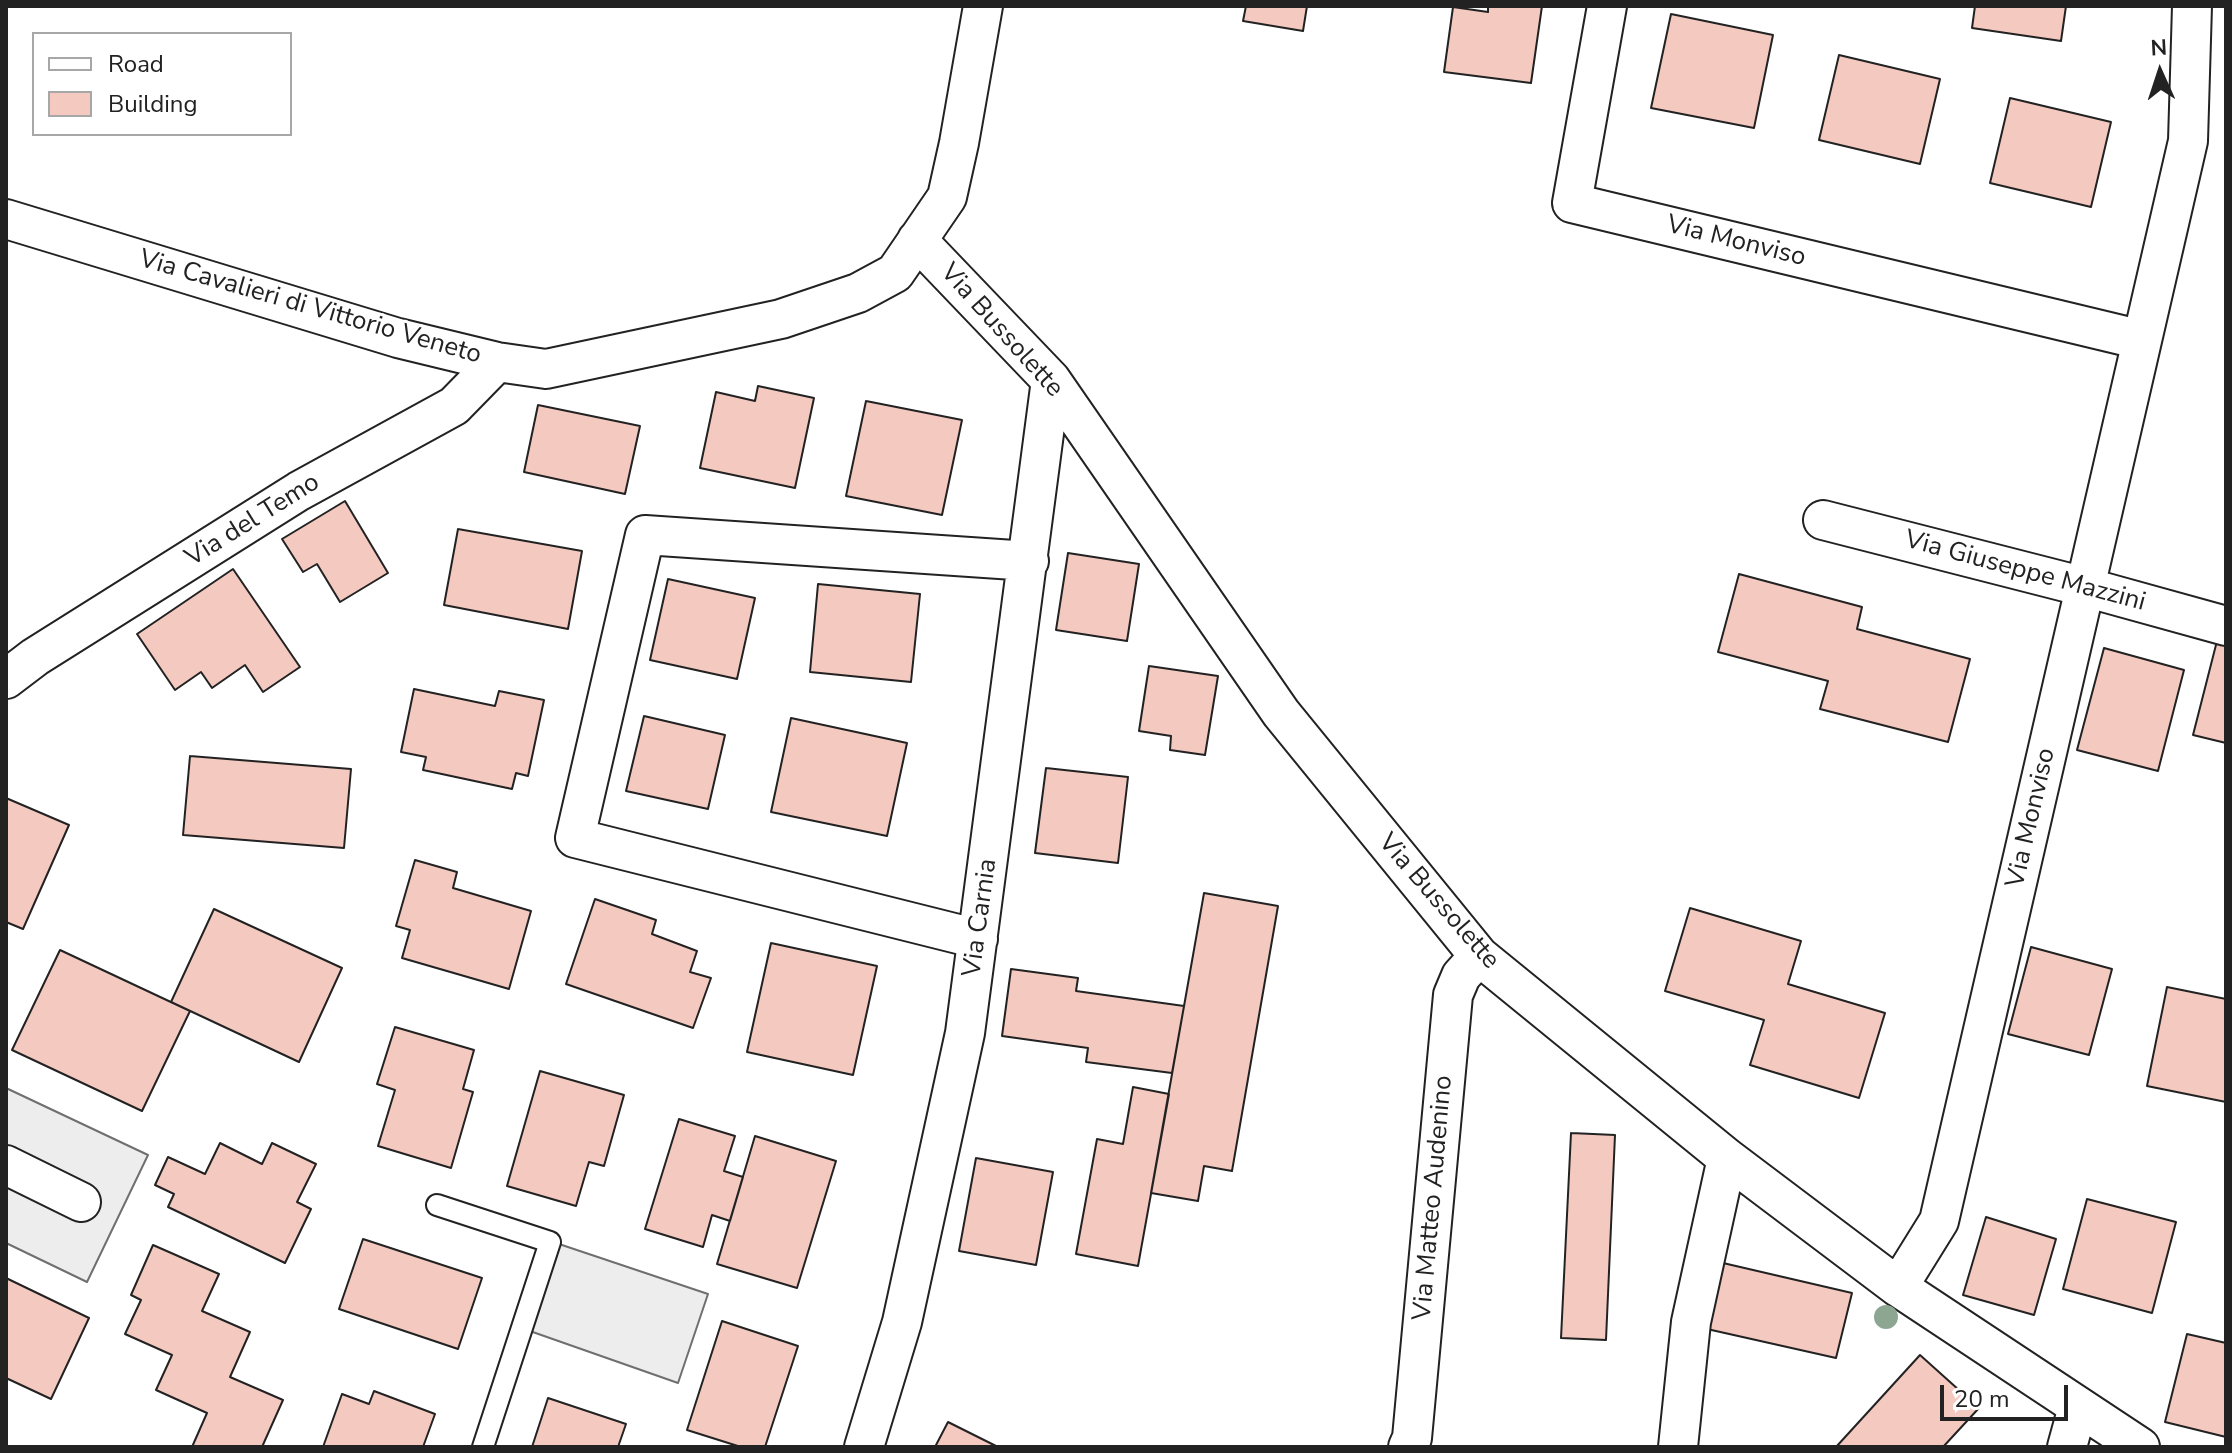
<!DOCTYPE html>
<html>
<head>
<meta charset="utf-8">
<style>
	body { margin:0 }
	#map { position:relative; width:2232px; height:1453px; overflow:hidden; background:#fff; font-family:"Nunito Sans",sans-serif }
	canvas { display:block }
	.frame { position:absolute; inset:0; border:8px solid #222; pointer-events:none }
	.legend { position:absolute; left:32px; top:32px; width:260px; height:104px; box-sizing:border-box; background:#fff; border:2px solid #a7a7a7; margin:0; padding:10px 14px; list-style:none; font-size:24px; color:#222 }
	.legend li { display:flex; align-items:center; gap:16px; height:40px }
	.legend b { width:40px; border:2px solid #a7a7a7 }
	.north { position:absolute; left:2120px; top:32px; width:80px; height:80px; -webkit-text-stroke:6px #fff; paint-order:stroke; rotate:357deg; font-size:22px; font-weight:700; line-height:32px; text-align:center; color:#222 }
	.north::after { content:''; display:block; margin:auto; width:28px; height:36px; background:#222; clip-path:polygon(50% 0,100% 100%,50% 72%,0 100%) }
	.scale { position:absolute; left:1940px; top:1385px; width:128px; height:36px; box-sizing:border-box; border:4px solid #222; border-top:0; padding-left:10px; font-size:24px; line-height:28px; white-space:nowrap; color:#222; -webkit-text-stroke:6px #fff; paint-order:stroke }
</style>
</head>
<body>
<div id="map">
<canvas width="2232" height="1453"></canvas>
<div class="frame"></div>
<ul class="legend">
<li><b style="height:10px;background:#fff"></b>Road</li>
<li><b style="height:22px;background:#f3c9c0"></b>Building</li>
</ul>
<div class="north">N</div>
<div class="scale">20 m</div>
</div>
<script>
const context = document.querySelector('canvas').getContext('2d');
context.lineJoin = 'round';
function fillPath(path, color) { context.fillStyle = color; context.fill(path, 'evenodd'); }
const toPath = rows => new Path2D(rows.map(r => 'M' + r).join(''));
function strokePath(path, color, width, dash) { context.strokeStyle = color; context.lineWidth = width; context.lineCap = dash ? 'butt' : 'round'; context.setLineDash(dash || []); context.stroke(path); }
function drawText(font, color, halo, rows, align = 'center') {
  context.font = font + ' "Nunito Sans",sans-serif'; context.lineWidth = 6; context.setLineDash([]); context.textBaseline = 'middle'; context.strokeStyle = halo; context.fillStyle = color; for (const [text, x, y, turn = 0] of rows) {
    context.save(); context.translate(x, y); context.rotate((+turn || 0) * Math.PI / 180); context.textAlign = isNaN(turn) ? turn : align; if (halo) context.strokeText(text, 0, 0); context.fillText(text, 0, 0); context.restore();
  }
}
const parking = toPath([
	[6,1088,148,1155,87,1282,6,1243,6,1088],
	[556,1243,708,1294,678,1383,527,1330,556,1243]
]);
fillPath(parking, '#ededed');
strokePath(parking, '#6f6f6f', 2);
const building = toPath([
	[1246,6,1307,6,1303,31,1243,21,1246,6],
	[1488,6,1542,6,1531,83,1444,72,1453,7,1488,12,1488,6],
	[1975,6,2066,6,2061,41,1972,28,1975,6],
	[1671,14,1773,35,1754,128,1651,108,1671,14],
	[1839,55,1940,79,1920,164,1819,140,1839,55],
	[2010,98,2111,122,2091,207,1990,183,2010,98],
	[758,386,814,398,795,488,700,468,716,392,755,401,758,386],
	[866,401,962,420,942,515,846,496,866,401],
	[538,405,640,426,625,494,524,472,538,405],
	[345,501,388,573,340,602,317,564,303,572,282,539,345,501],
	[458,529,582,551,568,629,444,605,458,529],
	[1068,553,1139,564,1127,641,1056,630,1068,553],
	[233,569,300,667,263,692,245,665,212,688,201,672,175,690,137,634,233,569],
	[1739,574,1862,607,1857,629,1970,659,1948,742,1820,709,1828,681,1718,652,1739,574],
	[668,579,755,598,737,679,650,660,668,579],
	[818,584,920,594,911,682,810,672,818,584],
	[2218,637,2226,639,2226,743,2193,735,2218,637],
	[2104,648,2184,670,2158,771,2077,750,2104,648],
	[1149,666,1218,676,1205,755,1170,750,1171,736,1139,731,1149,666],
	[414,689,495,706,499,691,544,700,528,776,516,773,512,789,423,770,426,757,401,752,414,689],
	[644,716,725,735,708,809,626,791,644,716],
	[791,718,907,743,887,836,771,812,791,718],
	[190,756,351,769,344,848,183,835,190,756],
	[1046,768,1128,777,1118,863,1035,853,1046,768],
	[6,798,69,825,23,929,6,922,6,798],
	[415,860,457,872,453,888,531,911,509,989,402,958,410,930,396,926,415,860],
	[1204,893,1278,906,1232,1171,1204,1166,1198,1201,1151,1193,1204,893],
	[595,899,656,920,652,934,697,951,690,972,711,978,693,1028,566,984,595,899],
	[1690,908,1801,941,1788,984,1885,1013,1859,1098,1750,1065,1764,1020,1665,991,1690,908],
	[214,909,342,968,299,1062,171,1002,214,909],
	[771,943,877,966,853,1075,747,1052,771,943],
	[2031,947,2112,969,2089,1055,2008,1034,2031,947],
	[60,950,190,1011,142,1111,12,1050,60,950],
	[1011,969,1078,978,1076,991,1184,1006,1172,1073,1086,1062,1088,1048,1002,1036,1011,969],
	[2167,987,2226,999,2226,1102,2147,1086,2167,987],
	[395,1027,474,1050,463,1089,473,1092,451,1168,378,1146,395,1090,377,1084,395,1027],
	[540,1071,624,1095,604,1166,589,1162,576,1206,507,1186,540,1071],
	[1133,1087,1169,1094,1138,1266,1076,1254,1097,1139,1123,1144,1133,1087],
	[679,1119,735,1136,724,1171,743,1177,730,1221,712,1215,703,1247,645,1229,679,1119],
	[1571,1133,1615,1135,1606,1340,1561,1338,1571,1133],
	[755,1136,836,1161,797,1288,717,1264,755,1136],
	[220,1143,262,1164,272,1143,316,1164,297,1202,311,1209,285,1263,168,1207,174,1194,155,1185,168,1157,205,1174,220,1143],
	[976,1158,1053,1172,1036,1265,959,1251,976,1158],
	[2087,1199,2176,1222,2152,1313,2063,1289,2087,1199],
	[1986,1217,2056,1239,2034,1315,1963,1295,1986,1217],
	[363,1239,482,1278,458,1349,339,1309,363,1239],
	[153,1245,219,1274,202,1311,250,1332,230,1377,283,1400,262,1447,192,1447,207,1413,156,1390,172,1355,125,1334,141,1300,131,1295,153,1245],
	[1723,1263,1852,1293,1836,1358,1707,1329,1723,1263],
	[6,1278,89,1318,51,1399,6,1378,6,1278],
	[722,1321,798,1346,765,1447,741,1447,687,1430,722,1321],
	[2187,1334,2226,1343,2226,1437,2165,1422,2187,1334],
	[1920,1355,1979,1408,1943,1447,1836,1447,1920,1355],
	[374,1391,435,1414,423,1447,323,1447,342,1394,369,1404,374,1391],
	[548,1398,626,1424,618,1447,532,1447,548,1398],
	[948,1422,998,1447,935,1447,948,1422]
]);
fillPath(building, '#f3c9c0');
strokePath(building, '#222', 2);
const service = toPath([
	[437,1205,550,1242,483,1447]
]);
const minor = toPath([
	[1607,6,1572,203,2142,340],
	[6,219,398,338,497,362,546,369,781,319,858,293,895,273,947,197,959,143,983,6],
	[917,240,1051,380,1281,713,1479,956,1727,1158,1898,1287,2140,1447],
	[1823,520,2085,587,2226,626],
	[6,679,35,657,299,491,454,406,497,362],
	[978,939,575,838,645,535,1029,561],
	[6,1165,81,1202],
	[1898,1287,1939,1221,2188,141,2192,6],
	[864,1447,902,1322,965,1033,1051,380],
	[1408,1447,1412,1438,1453,995,1461,976,1479,956],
	[1678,1447,1691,1322,1727,1158],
	[2067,1447,2078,1407]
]);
strokePath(service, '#222', 24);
strokePath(minor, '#222', 42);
strokePath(service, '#fff', 20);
strokePath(minor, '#fff', 38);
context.fillStyle = '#8da692';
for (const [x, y] of [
	[1886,1317]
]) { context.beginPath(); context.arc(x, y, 12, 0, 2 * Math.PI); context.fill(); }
drawText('26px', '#222', '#fff', [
	["Via Monviso",1736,242,14],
	["Via Cavalieri di Vittorio Veneto",310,308,16],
	["Via Bussolette",1001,331,48],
	["Via del Temo",253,521,-32],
	["Via Giuseppe Mazzini",2025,572,15],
	["Via Monviso",2032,818,-77],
	["Via Bussolette",1438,902,49],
	["Via Carnia",981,918,-82],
	["Via Matteo Audenino",1434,1198,-85]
]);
</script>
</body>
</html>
